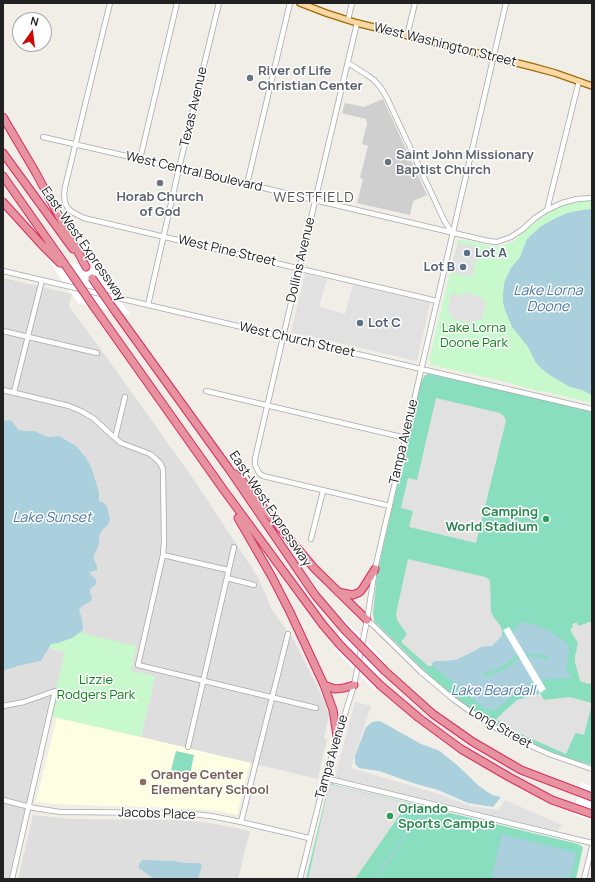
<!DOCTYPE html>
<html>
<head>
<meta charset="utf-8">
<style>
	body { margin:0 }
	#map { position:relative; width:595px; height:882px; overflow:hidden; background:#f1eee8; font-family:Manrope,sans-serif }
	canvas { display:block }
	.frame { position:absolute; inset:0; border:4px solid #212121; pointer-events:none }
	.north { position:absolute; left:12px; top:12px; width:40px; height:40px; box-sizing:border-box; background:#fff; border:1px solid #a6a6a6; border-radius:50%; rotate:14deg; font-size:11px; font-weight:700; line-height:16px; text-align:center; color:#212121 }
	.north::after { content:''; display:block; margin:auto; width:14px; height:18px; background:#cd0a05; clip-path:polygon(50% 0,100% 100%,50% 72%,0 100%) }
</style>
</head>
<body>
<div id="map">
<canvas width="595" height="882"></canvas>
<div class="frame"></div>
<div class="north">N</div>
</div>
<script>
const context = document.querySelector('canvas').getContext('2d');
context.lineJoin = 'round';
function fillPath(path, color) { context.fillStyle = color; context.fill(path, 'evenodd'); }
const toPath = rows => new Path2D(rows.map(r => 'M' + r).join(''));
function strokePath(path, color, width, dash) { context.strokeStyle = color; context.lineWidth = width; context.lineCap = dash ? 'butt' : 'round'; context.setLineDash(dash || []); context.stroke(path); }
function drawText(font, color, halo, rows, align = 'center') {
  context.font = font + ' Manrope,sans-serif'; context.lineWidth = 3; context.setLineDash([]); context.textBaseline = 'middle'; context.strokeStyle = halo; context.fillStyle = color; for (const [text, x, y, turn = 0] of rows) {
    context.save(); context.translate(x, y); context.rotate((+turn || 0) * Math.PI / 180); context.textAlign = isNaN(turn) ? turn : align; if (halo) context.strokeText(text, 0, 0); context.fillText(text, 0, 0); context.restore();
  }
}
fillPath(toPath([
	[3,278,72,294,69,306,135,397,196,483,258,577,272,610,295,642,325,702,329,715,324,738,327,739,318,779,141,737,155,677,131,671,136,646,33,644,65,652,12,879,3,879],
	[33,815,69,819,174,820,204,822,226,826,250,831,238,879,18,879]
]), '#dfdede');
fillPath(toPath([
	[57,717,250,763,237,815,219,811,200,809,84,805,52,804,36,802]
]), '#fefee3');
fillPath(toPath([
	[383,99,427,195,413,201,410,215,357,203,363,179,360,178,368,146,362,144,367,124,366,119,342,113,345,103,364,107]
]), '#cfcfcf');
fillPath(toPath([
	[589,201,592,201,592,209,582,210,567,213,558,217,541,226,527,239,520,257,511,268,506,278,503,303,505,310,512,327,528,347,537,363,543,370,570,387,582,390,592,395,592,403,541,391,538,391,506,382,431,365,429,360,458,240,465,240,490,246,500,246,507,244,514,241,537,220,551,211,570,203],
	[57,627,136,646,131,671,155,676,141,737,50,716,65,652,32,643]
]), '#c7f9cc');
fillPath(toPath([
	[429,374,518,394,592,412,592,765,577,761,549,751,527,741,508,731,478,714,462,702,433,679,374,621,373,613,377,574,421,382,423,378,425,375],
	[176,751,194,755,190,774,171,770],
	[332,783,335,785,578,844,583,847,576,879,306,879,328,787,329,785]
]), '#88debf');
fillPath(toPath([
	[458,242,479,248,472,277,450,272],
	[305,274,327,279,319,307,345,314,353,285,430,303,417,361,291,332],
	[464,292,482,297,481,300,486,302,482,320,476,319,475,324,450,318,451,313,447,312,451,293,462,296],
	[436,398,500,413,504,416,506,421,476,543,409,527,413,511,401,508,408,478,417,480],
	[408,559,485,577,490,580,491,611,494,618,500,625,502,630,502,636,492,646,481,647,477,650,456,660,447,662,436,661,433,662,432,666,428,666,401,642,407,634,397,620,396,614],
	[592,621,592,683,588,684,580,681,575,662,575,656,578,643,570,630,573,627,572,625,574,623,577,623,578,625,579,626],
	[540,693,544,700,570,697,592,703,584,735,576,733,574,736,566,754,516,732,496,719,517,700],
	[355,702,371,706,351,768,439,794,470,806,499,810,505,800,562,825,557,831,335,777],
	[329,784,408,803,355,879,308,879]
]), '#e1e1e1');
fillPath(toPath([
	[592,209,592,395,582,390,570,387,551,376,543,370,536,363,528,347,512,327,505,310,503,303,503,296,504,284,506,278,511,268,520,257,527,239,541,226,558,217,567,213,582,210],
	[8,420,12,421,18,430,24,431,34,431,48,437,59,436,76,446,86,458,91,467,99,492,99,501,104,503,107,507,110,519,108,525,103,529,99,536,99,544,97,550,95,553,93,558,97,566,97,570,89,572,92,576,96,579,96,584,90,589,90,593,92,597,91,601,82,606,79,610,82,619,83,630,72,638,58,643,51,644,41,661,21,665,5,670,3,670,3,421,5,421],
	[524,622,535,625,550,631,568,644,569,655,566,669,568,673,572,676,569,678,546,679,535,682,520,689,496,710,485,709,442,673,432,666,433,662,456,660,477,650,481,647,492,646,502,636,514,631,520,623],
	[516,652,531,655,540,654,547,656,548,657,547,660,539,657,527,657,519,659,505,669,488,676,485,677,483,676,483,674,499,668,510,661,516,656],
	[380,721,421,744,438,750,456,764,479,786,492,795,501,797,493,807,468,803,438,790,416,784,379,771,359,768,355,764,355,756,366,727,372,722],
	[502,834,574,852,576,855,570,879,491,879],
	[142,860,173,861,186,863,200,863,202,866,198,879,154,879,139,868,139,865]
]), '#aad0dd');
fillPath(toPath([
	[47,258,95,268,131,315,78,303],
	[342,617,383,659,375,690,335,650],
	[509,627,546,689,540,693,503,630],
	[581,782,592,787,592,821,573,814]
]), '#fff');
strokePath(toPath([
	[375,879,412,826,421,819,425,811]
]), '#aad0dd', 1.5);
const minor = toPath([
	[110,3,65,187,64,195,65,202,67,207,72,212,84,218,437,301],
	[348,20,352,3],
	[357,23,283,337,255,459,255,465,259,473,263,476,390,506],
	[407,36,415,3],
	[348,63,367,75,374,80,381,88,387,98,444,220,452,233],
	[43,137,179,168,488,241,497,242,511,237,523,229,535,218,547,210,562,203,577,199,592,198],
	[140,159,177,3],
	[247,184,290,3],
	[547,210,579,81],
	[3,271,592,409],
	[148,305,179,168,219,3],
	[3,331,97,353],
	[3,390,69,406,81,411,93,418,115,438,121,443,150,454,155,458,160,463,163,469,164,541,163,555,138,665,316,708],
	[206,391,406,438],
	[14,392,42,280],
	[115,438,125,397],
	[311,539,323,491],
	[163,555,228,570],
	[227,578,254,585],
	[367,620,373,625,421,672,453,699,471,712,496,728,525,743,549,754,592,769],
	[3,706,24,702,55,691],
	[188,747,234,547],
	[325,778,592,843],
	[3,800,34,808,60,812,183,813,211,816,241,822,309,838],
	[241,822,288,634],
	[12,879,55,691],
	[300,879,325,778,354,685,367,620,375,569,506,3],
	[584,879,592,847]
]);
const major = toPath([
	[300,3,326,13,357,23,533,67,555,73,592,86]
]);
const highway = toPath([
	[3,117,36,173,86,267],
	[3,153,73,249],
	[3,176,73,276],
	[3,202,42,245,60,263],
	[94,307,223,489,323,625,341,646],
	[115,311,229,469,315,595,344,629],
	[235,474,240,478,267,512,314,568,367,620],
	[238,518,272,577,290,612,324,685,333,710,337,736],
	[338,592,353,595,360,592,363,588,375,569],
	[385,671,433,714,473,742,521,770,592,797],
	[324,685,335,689,344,688,354,685],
	[380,685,419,718,461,749,509,777,552,800,592,814]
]);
strokePath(minor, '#a8a8a8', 6);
strokePath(major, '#9a6c03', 8);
strokePath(highway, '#d82c62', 9);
strokePath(minor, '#fff', 4.5);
strokePath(major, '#fad7a4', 5.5);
strokePath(highway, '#e6929f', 7);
const highwayBridge = toPath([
	[73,276,94,307],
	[92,278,115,311],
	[344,629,385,671],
	[341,646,380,685]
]);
strokePath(highwayBridge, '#d82c62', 9, []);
strokePath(highwayBridge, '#e6929f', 7);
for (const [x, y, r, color] of [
	[250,78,4,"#6b7280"],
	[388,162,4,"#6b7280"],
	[160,183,4,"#6b7280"],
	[467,253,4,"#5c6f8a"],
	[463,267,4,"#5c6f8a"],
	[360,323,4,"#5c6f8a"],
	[546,519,4,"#2e9e5b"],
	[143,782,4,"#8d6e63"],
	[390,816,4,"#2e9e5b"]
]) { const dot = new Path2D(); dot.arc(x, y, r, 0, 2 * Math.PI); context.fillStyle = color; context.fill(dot); strokePath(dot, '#fff', 1.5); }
drawText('13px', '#212121', '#fff', [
	["West Washington Street",445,45,14],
	["Texas Avenue",194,107,-77],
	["West Central Boulevard",194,172,13],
	["East-West Expressway",83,244,55],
	["West Pine Street",227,251,13],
	["Dollins Avenue",301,260,-77],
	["West Church Street",297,340,13],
	["Tampa Avenue",404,442,-77],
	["East-West Expressway",270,509,56],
	["Long Street",500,728,30],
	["Tampa Avenue",332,757,-74],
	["Jacobs Place",157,814,2]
]);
drawText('bold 13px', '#5b616d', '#fff', [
	["River of Life",258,71],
	["Christian Center",258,86],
	["Saint John Missionary",396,155],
	["Baptist Church",396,170],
	["Horab Church",160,197,"center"],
	["of God",160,212,"center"]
], 'left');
drawText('bold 13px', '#4e5e75', '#fff', [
	["Lot A",475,253],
	["Lot B",455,267,"right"],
	["Lot C",368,323]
], 'left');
drawText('13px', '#0e7f1b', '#fff', [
	["Lake Lorna",474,328],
	["Doone Park",474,343],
	["Lizzie",96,680],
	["Rodgers Park",96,695]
]);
drawText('bold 13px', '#27864d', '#fff', [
	["Camping",538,512],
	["World Stadium",538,527],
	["Orlando",398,809,"left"],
	["Sports Campus",398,824,"left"]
], 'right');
drawText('bold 13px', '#785e54', '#fff', [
	["Orange Center",151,775],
	["Elementary School",151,790]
], 'left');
context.letterSpacing = '1px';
drawText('14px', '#545454', '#fff', [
	["WESTFIELD",314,198]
]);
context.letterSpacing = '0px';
drawText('italic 14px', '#4b77a8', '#fff', [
	["Lake Lorna",548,291],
	["Doone",548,307],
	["Lake Sunset",52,518],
	["Lake Beardall",493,691]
]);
</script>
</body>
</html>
